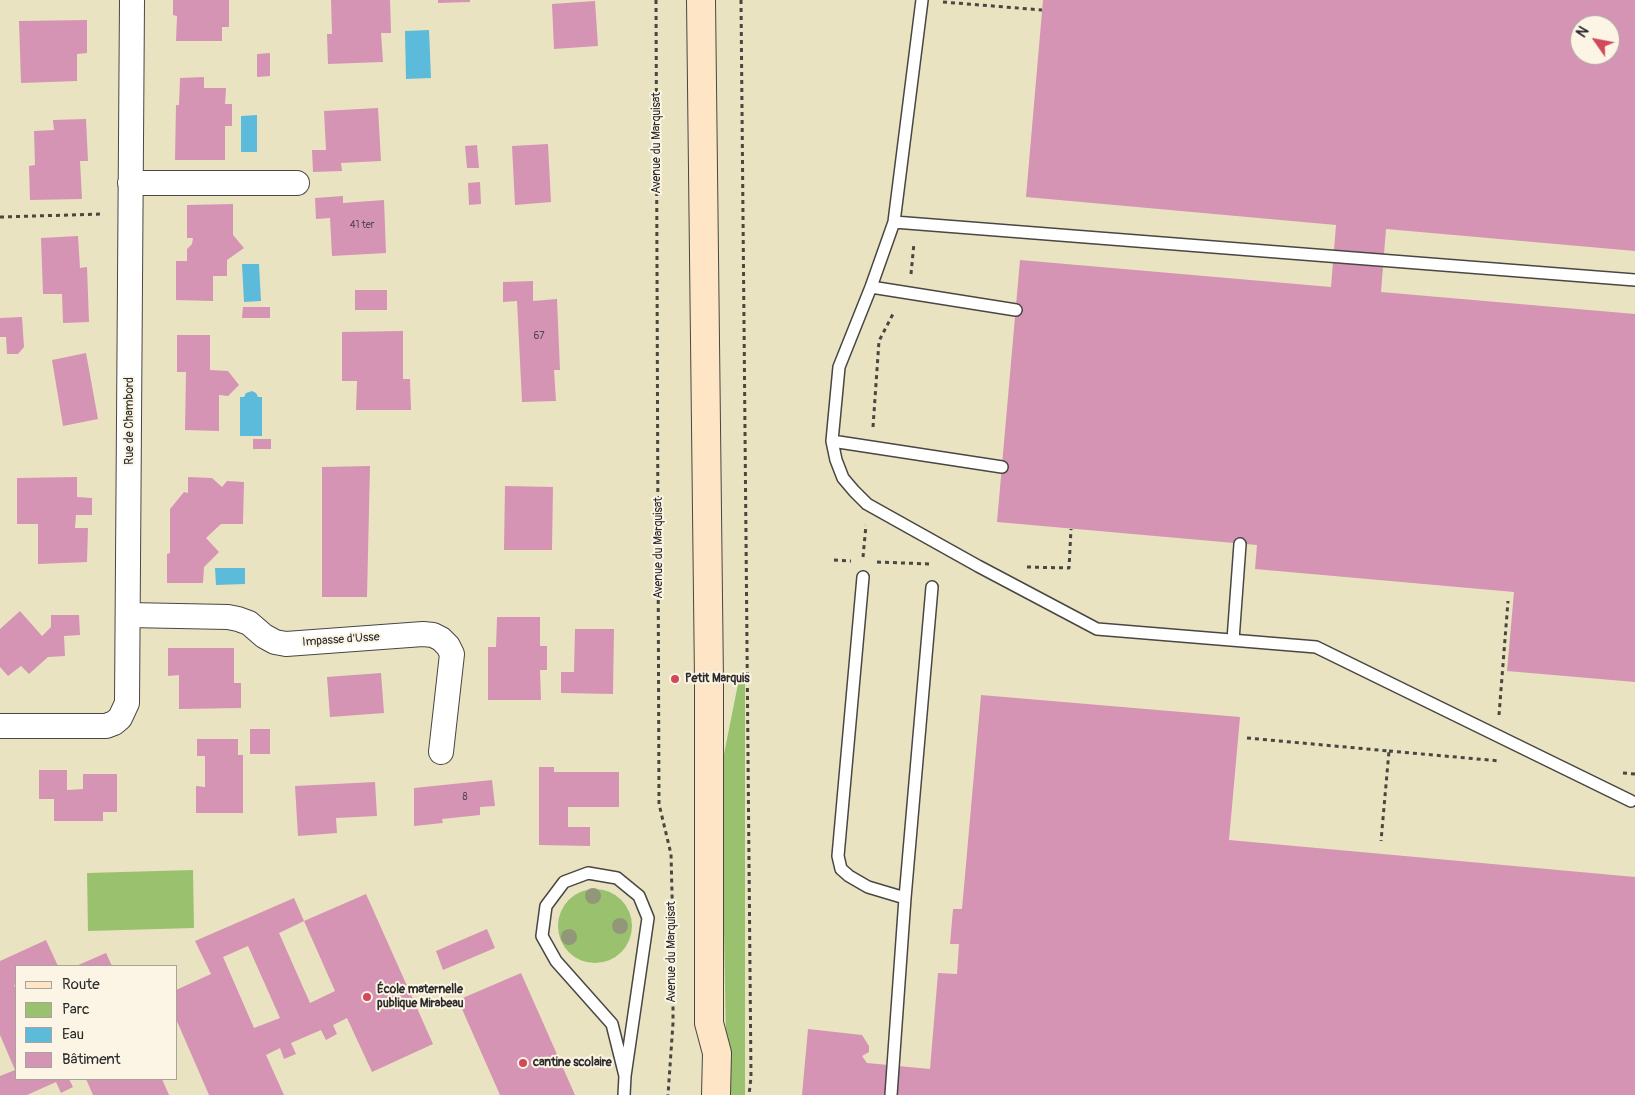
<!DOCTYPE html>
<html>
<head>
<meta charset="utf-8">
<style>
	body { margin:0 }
	#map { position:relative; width:1635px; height:1095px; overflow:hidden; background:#eae3c2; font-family:Pangolin,sans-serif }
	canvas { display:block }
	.legend { position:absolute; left:15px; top:965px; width:162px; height:115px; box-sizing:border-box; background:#fcf5e5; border:1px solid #a8a49b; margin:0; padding:6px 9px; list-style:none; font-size:15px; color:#2b2b2b }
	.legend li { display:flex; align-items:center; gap:10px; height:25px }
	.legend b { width:25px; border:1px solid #a8a49b }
	.north { position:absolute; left:1570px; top:15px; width:50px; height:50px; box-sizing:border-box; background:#fcf5e5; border:1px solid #a8a49b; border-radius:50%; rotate:303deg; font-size:14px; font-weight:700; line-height:20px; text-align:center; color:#2b2b2b }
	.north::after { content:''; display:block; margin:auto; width:18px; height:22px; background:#d1495b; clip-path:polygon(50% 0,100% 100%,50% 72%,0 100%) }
</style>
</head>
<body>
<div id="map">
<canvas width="1635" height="1095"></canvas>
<ul class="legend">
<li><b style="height:6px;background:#fde5c5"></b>Route</li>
<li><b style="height:14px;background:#9ac26e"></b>Parc</li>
<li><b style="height:14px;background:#5cbbda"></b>Eau</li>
<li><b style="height:14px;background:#d594b4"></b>Bâtiment</li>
</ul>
<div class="north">N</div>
</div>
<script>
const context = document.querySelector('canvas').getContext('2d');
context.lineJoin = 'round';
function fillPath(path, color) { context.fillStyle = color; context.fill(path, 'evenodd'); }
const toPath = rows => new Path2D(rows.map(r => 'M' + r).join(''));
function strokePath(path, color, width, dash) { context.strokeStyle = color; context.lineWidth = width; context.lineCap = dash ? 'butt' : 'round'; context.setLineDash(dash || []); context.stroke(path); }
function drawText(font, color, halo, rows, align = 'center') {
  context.font = font + ' Pangolin,sans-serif'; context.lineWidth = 4; context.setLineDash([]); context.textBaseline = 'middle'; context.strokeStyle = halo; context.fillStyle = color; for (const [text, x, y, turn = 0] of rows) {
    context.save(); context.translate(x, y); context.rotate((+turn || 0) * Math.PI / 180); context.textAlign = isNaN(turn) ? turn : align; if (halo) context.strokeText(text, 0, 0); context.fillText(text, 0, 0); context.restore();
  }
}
fillPath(toPath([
	[745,681,745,1095,727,1095,721,769,738,684],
	[193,870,194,928,88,931,87,873],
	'558 926a37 37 0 1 1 74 0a37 37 0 1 1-74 0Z'
]), '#9ac26e');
fillPath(toPath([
	[429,30,431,78,406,79,405,31],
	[257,115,257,152,241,152,241,116],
	[242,264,259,264,261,301,244,302],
	[252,391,256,393,258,397,262,397,262,436,240,436,240,397,244,397,246,393],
	[215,568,245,568,245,584,216,585]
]), '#5cbbda');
fillPath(toPath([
	[173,0,229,0,229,27,222,27,222,41,176,41,177,16,173,15],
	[331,0,390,0,391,33,381,33,383,62,328,64,327,34,332,34],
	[438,0,470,0,470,2,438,3],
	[1043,0,1635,0,1635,251,1386,229,1381,292,1635,314,1635,682,1507,671,1514,592,1255,569,1257,545,997,522,1020,260,1331,287,1336,225,1026,197],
	[1580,25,1610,25,1610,55,1580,55],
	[595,1,598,46,554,49,552,4],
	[87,20,87,53,77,54,77,81,21,83,19,21],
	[270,53,270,76,257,77,257,54],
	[204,77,204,88,226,88,225,104,232,104,232,126,225,126,225,160,175,160,176,105,179,105,180,78],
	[378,108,381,161,341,163,342,171,313,172,312,150,326,150,324,111],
	[86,119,88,161,80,161,82,199,30,200,29,166,35,165,34,131,54,130,53,120],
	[548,144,551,202,515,205,512,146],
	[477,145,479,168,467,168,465,146],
	[480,182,481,204,469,205,468,183],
	[343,196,343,203,384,200,386,253,332,256,330,218,316,219,315,198],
	[233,204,233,235,244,248,227,260,227,276,213,276,213,301,176,300,176,261,187,261,187,249,192,244,193,238,187,238,187,205],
	[78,236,80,268,87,267,89,322,63,323,62,294,43,294,41,238],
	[533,281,533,301,557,299,560,370,554,370,556,401,522,402,517,301,503,302,503,282],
	[355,290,387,290,387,310,355,310],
	[243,307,270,307,270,318,242,318],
	[22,317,24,347,18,354,7,354,6,337,0,337,0,318],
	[403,331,403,379,410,379,411,410,356,410,357,381,342,381,342,332],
	[177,335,210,335,210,370,228,371,239,385,228,396,219,395,219,431,185,430,186,372,177,372],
	[86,353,98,419,63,426,52,360],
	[253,439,271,439,271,449,253,449],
	[370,466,367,597,322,597,322,467],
	[77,477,77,497,92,498,92,515,76,515,75,528,88,528,87,562,38,564,38,524,17,524,17,478],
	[188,477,212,478,222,487,227,481,244,482,243,524,221,524,206,538,219,552,204,567,203,583,167,583,167,554,170,553,170,509,184,492,188,493],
	[505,486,553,487,552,550,504,550],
	[20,611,42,636,51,627,51,615,79,615,80,635,64,636,65,656,48,657,29,674,21,666,8,676,0,667,0,629],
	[497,617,540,617,540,646,547,646,547,670,540,670,541,700,488,700,488,647,496,647],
	[575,629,614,629,613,694,561,693,561,672,574,672],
	[168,648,234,648,234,683,241,683,241,708,179,709,179,675,168,676],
	[381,673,384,713,330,717,327,677],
	[981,695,1240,717,1229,840,1635,877,1635,1095,802,1095,808,1029,862,1035,869,1046,869,1052,862,1056,867,1063,930,1069,938,973,957,974,959,944,950,944,953,909,962,909],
	[250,729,270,729,270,754,250,754],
	[197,739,238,739,238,755,243,755,243,813,196,813,196,786,205,787,205,756,197,756],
	[539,767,554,767,554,772,619,772,619,807,568,807,568,827,590,827,590,846,539,845],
	[39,770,67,770,67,790,83,789,83,774,117,774,117,812,103,812,103,821,54,821,54,799,39,799],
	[492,780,495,806,480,807,480,815,442,819,443,823,414,826,414,788],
	[375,782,377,816,336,818,337,833,298,836,295,786],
	[366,894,433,1044,372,1072,347,1018,333,1025,337,1034,326,1040,321,1030,291,1043,296,1054,284,1059,280,1048,266,1055,284,1095,209,1095,176,1019,176,990,211,974,195,941,294,898,304,921,279,933,310,1003,335,991,304,921],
	[248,946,280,1018,254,1028,223,957],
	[487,929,495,948,443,970,436,951],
	[46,940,58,966,16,966,16,984,14,985,16,990,16,1079,69,1079,73,1087,61,1093,56,1082,27,1095,0,1095,0,1076,15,1070,0,1035,0,961],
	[106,953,112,966,76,966],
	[521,973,575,1095,500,1095,458,1000],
	[86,1079,162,1079,169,1095,93,1095]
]), '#d594b4');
const lane = toPath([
	[922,0,894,222,871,287,839,367,832,441,836,460,843,478,854,491,867,504,978,566,1097,629,1316,647,1631,801],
	[894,222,1635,280],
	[871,287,1016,310],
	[832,441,1002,467],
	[863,577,838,856,841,869,849,876,868,887,905,898],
	[1233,640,1240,544],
	[624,1095,625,1076,648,918,639,896,617,878,588,873,564,882,546,906,542,936,556,961,612,1024,625,1076],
	[891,1095,905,898,932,587]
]);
const street = toPath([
	[130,183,297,183],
	[129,615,228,617,238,619,249,623,264,636,275,642,286,644,423,634,433,635,441,639,448,646,452,654,441,752],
	[0,726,106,726,114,723,120,718,127,703,132,0]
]);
const secondary = toPath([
	[701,0,709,681,709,1023,717,1053,716,1095]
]);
strokePath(lane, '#484742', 14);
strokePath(street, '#484742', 26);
strokePath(secondary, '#484742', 30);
strokePath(toPath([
	[656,0,659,804,671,854,673,932,673,1023,668,1095],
	[741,0,751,1077,749,1095],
	[943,2,1042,10],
	[0,217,104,214],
	[911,274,914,243],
	[873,427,879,341,894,312],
	[863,557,866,525],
	[834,560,851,561],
	[877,562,931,564],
	[1027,567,1069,568,1071,529],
	[1499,715,1508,601],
	[1247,738,1389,751,1381,841],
	[1389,751,1500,761],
	[1623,773,1635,774]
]), '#484742', 3, [4, 4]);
strokePath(lane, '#fff', 11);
strokePath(street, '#fff', 24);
strokePath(secondary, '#fde5c5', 28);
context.fillStyle = '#93977a';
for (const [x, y] of [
	[593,896],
	[620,926],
	[569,937]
]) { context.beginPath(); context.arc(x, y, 8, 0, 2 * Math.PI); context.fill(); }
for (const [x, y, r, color] of [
	[675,679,5,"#d1495b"],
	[367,997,5,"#d1495b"],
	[523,1063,5,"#d1495b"]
]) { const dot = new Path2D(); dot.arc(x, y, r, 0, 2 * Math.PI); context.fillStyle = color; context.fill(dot); strokePath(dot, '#fcf5e5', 2); }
drawText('10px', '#56454d', null, [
	["41 ter",362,225],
	["67",539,336],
	["8",465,797]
]);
drawText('12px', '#2b2b2b', '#fcf5e5', [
	["Avenue du Marquisat",657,143,-90],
	["Rue de Chambord",130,421,-90],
	["Avenue du Marquisat",659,548,-90],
	["Impasse d'Usse",341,640,-4],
	["Avenue du Marquisat",672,952,-90]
]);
drawText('bold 12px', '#2b2b2b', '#fcf5e5', [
	["Petit Marquis",685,679],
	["École maternelle",377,990],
	["publique Mirabeau",377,1004],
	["cantine scolaire",533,1063]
], 'left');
</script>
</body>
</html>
